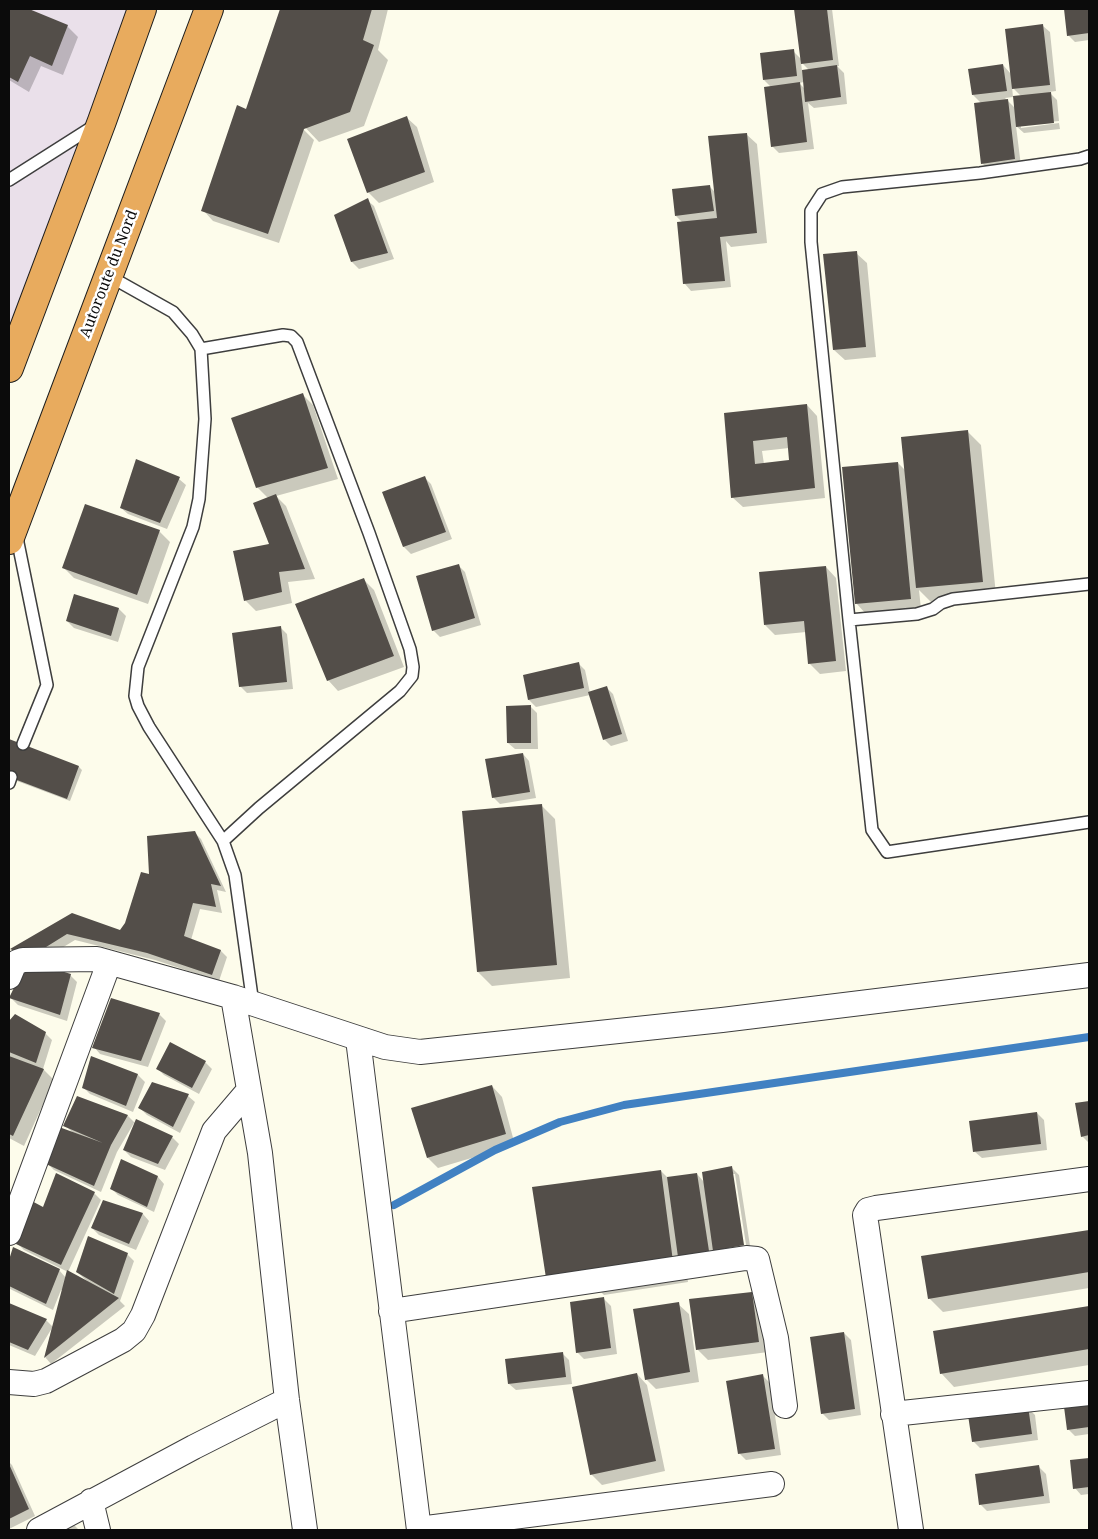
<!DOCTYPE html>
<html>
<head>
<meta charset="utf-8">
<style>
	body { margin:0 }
	#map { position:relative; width:1098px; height:1539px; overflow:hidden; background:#fdfceb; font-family:"Noto Serif",serif }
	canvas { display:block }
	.frame { position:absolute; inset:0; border:10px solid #0b0b0b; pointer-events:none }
</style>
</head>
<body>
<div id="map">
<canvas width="1098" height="1539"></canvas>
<div class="frame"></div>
</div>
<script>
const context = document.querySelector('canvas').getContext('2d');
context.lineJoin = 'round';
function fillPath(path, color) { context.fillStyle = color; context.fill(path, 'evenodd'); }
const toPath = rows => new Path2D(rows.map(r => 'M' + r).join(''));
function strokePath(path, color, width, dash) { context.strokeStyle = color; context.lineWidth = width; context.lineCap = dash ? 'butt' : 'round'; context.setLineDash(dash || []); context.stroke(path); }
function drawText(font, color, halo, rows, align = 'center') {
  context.font = font + ' "Noto Serif",serif'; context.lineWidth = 5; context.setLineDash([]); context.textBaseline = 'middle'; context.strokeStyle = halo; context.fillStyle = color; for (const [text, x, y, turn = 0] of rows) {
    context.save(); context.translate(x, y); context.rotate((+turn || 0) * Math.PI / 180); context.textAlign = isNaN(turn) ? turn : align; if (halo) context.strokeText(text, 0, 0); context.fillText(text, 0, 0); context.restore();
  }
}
fillPath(toPath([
	[9,9,142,9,9,368]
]), '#eae0ea');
fillPath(toPath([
	[9,9,25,9,67,26,78,37,63,75,41,66,29,92,9,80],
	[282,9,388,9,378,50,388,60,364,126,319,142,301,123,299,125,314,140,279,243,213,221,203,210,247,110],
	[795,9,832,9,839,66,837,66,844,73,847,104,814,108,808,103,814,149,779,153,772,146,771,87,764,80,793,51,801,59],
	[801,62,809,70,802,71],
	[804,82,805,89,799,83],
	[1065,9,1089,9,1089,40,1075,42,1068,35],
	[1043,26,1050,32,1056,91,1049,92,1057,100,1059,121,1021,125,1021,128,1059,123,1060,129,1024,133,1016,126,1021,166,989,170,982,163,981,103,973,95,1003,65,1011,74],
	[1012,87,1021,96,1015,108,1005,98,1013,97],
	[406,117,417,127,434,182,379,203,368,192],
	[746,134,757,144,767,243,731,247,726,241,731,287,691,291,685,284,683,223,676,216,709,186,716,193],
	[367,200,374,206,394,259,359,269,352,262],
	[856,253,867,263,876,357,845,360,834,350],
	[303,395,313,405,338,479,276,496,286,506,315,579,288,582,292,603,256,611,246,601,235,552,270,545,268,498,257,487],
	[807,405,817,416,825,498,743,507,732,497,726,414],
	[789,448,790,461,764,464,762,451],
	[968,432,981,445,996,595,931,602,919,590,921,609,866,614,856,603,898,463,906,471],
	[424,477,431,484,452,539,411,554,404,547,384,492],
	[179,479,186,485,167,529,128,514,121,508],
	[159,531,170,542,148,604,74,578,64,568],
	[458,565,465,572,481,625,440,637,433,630],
	[826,567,836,578,846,671,820,674,809,663,806,632,775,635,765,625],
	[363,579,374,590,404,667,338,691,328,680],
	[75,595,119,609,126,616,118,642,74,628,67,621],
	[280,627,287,634,293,689,247,693,240,686],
	[578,663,585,670,590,693,606,687,613,694,628,741,611,746,604,739,590,695,536,707,529,700,524,676],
	[531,707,537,713,538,749,515,749,508,743],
	[9,740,79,767,82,770,70,801,9,778],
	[523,754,529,761,536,798,500,804,493,797],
	[541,805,555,819,570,978,492,986,478,972,463,812],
	[194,832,201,839,226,892,217,890,222,913,200,909,191,940,221,951,227,957,219,981,155,960,75,940,37,963,18,956,12,950,72,914,120,931,126,923,150,875],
	[70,975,77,982,67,1021,18,1005,11,998],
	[159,1014,166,1021,148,1067,100,1054,94,1047],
	[15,1016,45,1033,52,1040,43,1069,54,1080,24,1146,9,1138,9,1023],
	[91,1057,138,1075,145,1082,133,1112,90,1094,83,1087],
	[205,1062,212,1069,199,1094,164,1075,157,1068],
	[153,1083,188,1096,195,1102,180,1133,147,1115,140,1108],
	[492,1086,502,1097,515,1145,438,1168,428,1158],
	[1089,1102,1089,1143,1082,1136,1077,1104],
	[1037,1113,1044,1120,1047,1150,982,1158,975,1152],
	[128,1116,136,1124,137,1121,172,1137,179,1144,165,1170,131,1157,124,1150,135,1124,134,1123,117,1152,101,1192,54,1170,47,1163,73,1133,65,1125],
	[122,1161,158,1177,164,1184,154,1212,118,1195,111,1188],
	[732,1168,739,1175,751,1252,685,1263,688,1282,604,1295,595,1286,661,1171,668,1178,697,1174,704,1182],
	[732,1174,735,1174,747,1251,744,1251],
	[94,1193,101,1200,68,1272,24,1250,17,1243,44,1209],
	[104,1201,143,1214,149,1221,136,1250,99,1235,92,1228],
	[1089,1231,1089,1288,943,1312,929,1298,923,1257],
	[14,1249,59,1270,66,1278,88,1282,77,1272,127,1254,134,1261,120,1301,125,1306,51,1364,45,1357,52,1328,35,1356,9,1345,9,1304,46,1320,53,1327,63,1290,61,1290,53,1310,10,1289,9,1264],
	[751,1294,762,1304,768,1352,708,1360,697,1349],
	[604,1299,611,1306,617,1354,584,1359,577,1352],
	[678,1304,689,1314,699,1382,656,1389,646,1379],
	[1089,1308,1089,1365,954,1387,941,1373,934,1333],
	[844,1333,851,1340,861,1415,829,1420,822,1413],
	[562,1353,569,1360,572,1384,516,1390,509,1384],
	[637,1374,647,1385,665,1471,602,1485,591,1474],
	[763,1376,770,1383,781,1455,746,1460,740,1454],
	[1089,1397,1089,1434,1075,1436,1068,1429],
	[1028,1408,1035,1415,1038,1440,980,1448,973,1441],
	[1089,1459,1089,1494,1081,1495,1075,1488,1071,1461],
	[9,1462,12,1465,35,1516,9,1529],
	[1039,1467,1046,1474,1050,1503,987,1511,980,1504],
	[71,1522,79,1530,59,1530]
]), '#0003');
strokePath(toPath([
	[394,1205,495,1150,560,1122,624,1105,1089,1037]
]), '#4181c2', 8);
fillPath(toPath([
	[9,9,29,9,68,25,52,66,30,56,18,82,9,77],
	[280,9,372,9,363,40,374,45,350,112,304,129,268,234,201,211,237,105,246,109],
	[794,9,827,9,833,60,801,64],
	[1064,9,1089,9,1089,33,1067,36],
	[1043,24,1050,85,1012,89,1005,29],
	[794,49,797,76,763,80,760,53],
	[1003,64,1007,91,972,95,968,69],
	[837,65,841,97,805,102,802,70],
	[800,82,807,142,771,147,764,87],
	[1051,92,1054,123,1016,127,1013,96],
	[1008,99,1015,159,981,164,974,103],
	[407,116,425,172,367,193,347,139],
	[747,133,757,233,720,237,725,281,683,284,677,222,717,218,708,136],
	[710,185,714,211,675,216,672,189],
	[368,198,388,253,351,262,334,215],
	[857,251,866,347,833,350,823,254],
	[303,393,328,468,256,488,231,418],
	[807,404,815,488,731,498,724,413],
	[787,437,789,460,755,464,753,441],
	[968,430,983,582,916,588,901,437],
	[136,459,180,477,160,523,120,508],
	[898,462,911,599,855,604,842,467],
	[425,476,446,532,403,547,382,492],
	[276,494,305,569,279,572,282,592,244,601,233,551,269,544,253,503],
	[85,504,160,530,137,595,62,568],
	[459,564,475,618,432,631,416,576],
	[826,566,836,661,808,664,804,621,764,625,759,572],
	[364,578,394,656,327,681,295,604],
	[74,594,119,608,111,636,66,621],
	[281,626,287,682,239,687,232,633],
	[579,662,584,688,528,700,523,675],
	[607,686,622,734,603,740,588,692],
	[531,705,531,743,507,743,506,706],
	[9,739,79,766,67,799,9,777],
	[523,753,530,792,492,798,485,759],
	[542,804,557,965,477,972,462,811],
	[195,831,221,886,211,884,216,907,193,903,184,936,221,950,212,975,147,953,67,934,30,957,10,949,72,913,120,930,125,923,141,872,149,874,147,836],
	[27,961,71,974,60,1015,9,998],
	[111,998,160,1013,141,1061,92,1048],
	[15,1014,46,1032,36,1063,9,1052,9,1021],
	[170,1042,206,1061,192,1088,156,1069],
	[9,1056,44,1069,13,1136,9,1134],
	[91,1056,138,1074,126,1106,82,1088],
	[152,1082,189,1094,173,1127,138,1108],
	[492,1085,506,1134,427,1158,411,1108],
	[77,1096,128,1115,111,1145,94,1186,46,1164,59,1127,103,1143,63,1126],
	[1089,1101,1089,1135,1081,1137,1075,1103],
	[1037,1112,1041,1144,973,1152,969,1121],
	[136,1119,173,1136,158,1164,123,1150],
	[121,1159,158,1176,147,1207,110,1189],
	[732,1166,744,1245,713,1251,702,1172],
	[661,1170,674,1269,546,1278,532,1187],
	[56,1173,95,1192,61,1265,16,1244,28,1199,43,1207],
	[697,1173,709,1251,678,1257,667,1177],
	[103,1200,143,1213,129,1244,91,1228],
	[1089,1230,1089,1272,928,1299,921,1256],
	[88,1236,128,1253,114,1294,76,1272],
	[13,1247,60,1269,46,1304,9,1286,9,1260],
	[67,1270,119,1298,44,1358],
	[752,1292,759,1342,696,1350,689,1299],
	[604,1297,611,1348,576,1353,570,1302],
	[679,1302,690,1372,645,1380,633,1309],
	[9,1303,47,1319,28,1350,9,1342],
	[1089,1306,1089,1349,940,1374,933,1331],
	[844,1332,855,1409,821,1414,810,1337],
	[563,1352,566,1377,508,1384,505,1359],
	[637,1373,656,1461,590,1475,572,1387],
	[763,1374,775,1449,738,1454,726,1381],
	[1089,1396,1089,1427,1067,1430,1063,1399],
	[1028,1406,1032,1434,972,1442,968,1415],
	[1089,1458,1089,1487,1073,1489,1070,1460],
	[9,1464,29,1509,9,1519],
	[1039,1465,1044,1496,979,1505,975,1474]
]), '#534e49');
const service = toPath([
	[1089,156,1080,159,980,173,842,187,822,194,811,211,811,242,849,620,872,830,887,852,1089,822],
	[9,180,94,126],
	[109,276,173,312,192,334,201,349,205,419,199,499,193,527,138,667,135,696,138,706,149,727,223,841,235,875,253,1004],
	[201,349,283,335,291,336,297,342,369,533,410,649,413,667,412,676,400,691,259,808,223,841],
	[16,533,47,685,23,744],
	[849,620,917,614,933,609,941,603,953,599,1089,584],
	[9,783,11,777]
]);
const minor = toPath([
	[9,977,14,965,17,962,23,960,97,959,233,997,385,1047,420,1052,722,1020,1089,975],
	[233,997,260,1153,287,1400,305,1530],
	[358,1039,419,1530],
	[9,1233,109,963],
	[391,1311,746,1258,757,1259,776,1338,785,1406],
	[9,1382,34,1384,46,1381,123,1340,134,1331,143,1315,214,1131,249,1090],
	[893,1414,1089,1393],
	[91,1501,98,1530],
	[419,1529,772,1484],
	[39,1530,194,1447,287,1400],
	[911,1530,865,1215,868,1210,876,1208,1089,1179]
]);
const motorway = toPath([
	[9,368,102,121,142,9],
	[9,540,209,9]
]);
strokePath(service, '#3e3e3e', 14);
strokePath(minor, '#3e3e3e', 26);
strokePath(motorway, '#1c1c1c', 30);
strokePath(service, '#fff', 11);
strokePath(minor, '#fff', 24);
strokePath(motorway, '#e8ab5e', 28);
drawText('15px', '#0b0b0b', '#fff', [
	["Autoroute du Nord",109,274,-69]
]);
</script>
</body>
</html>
